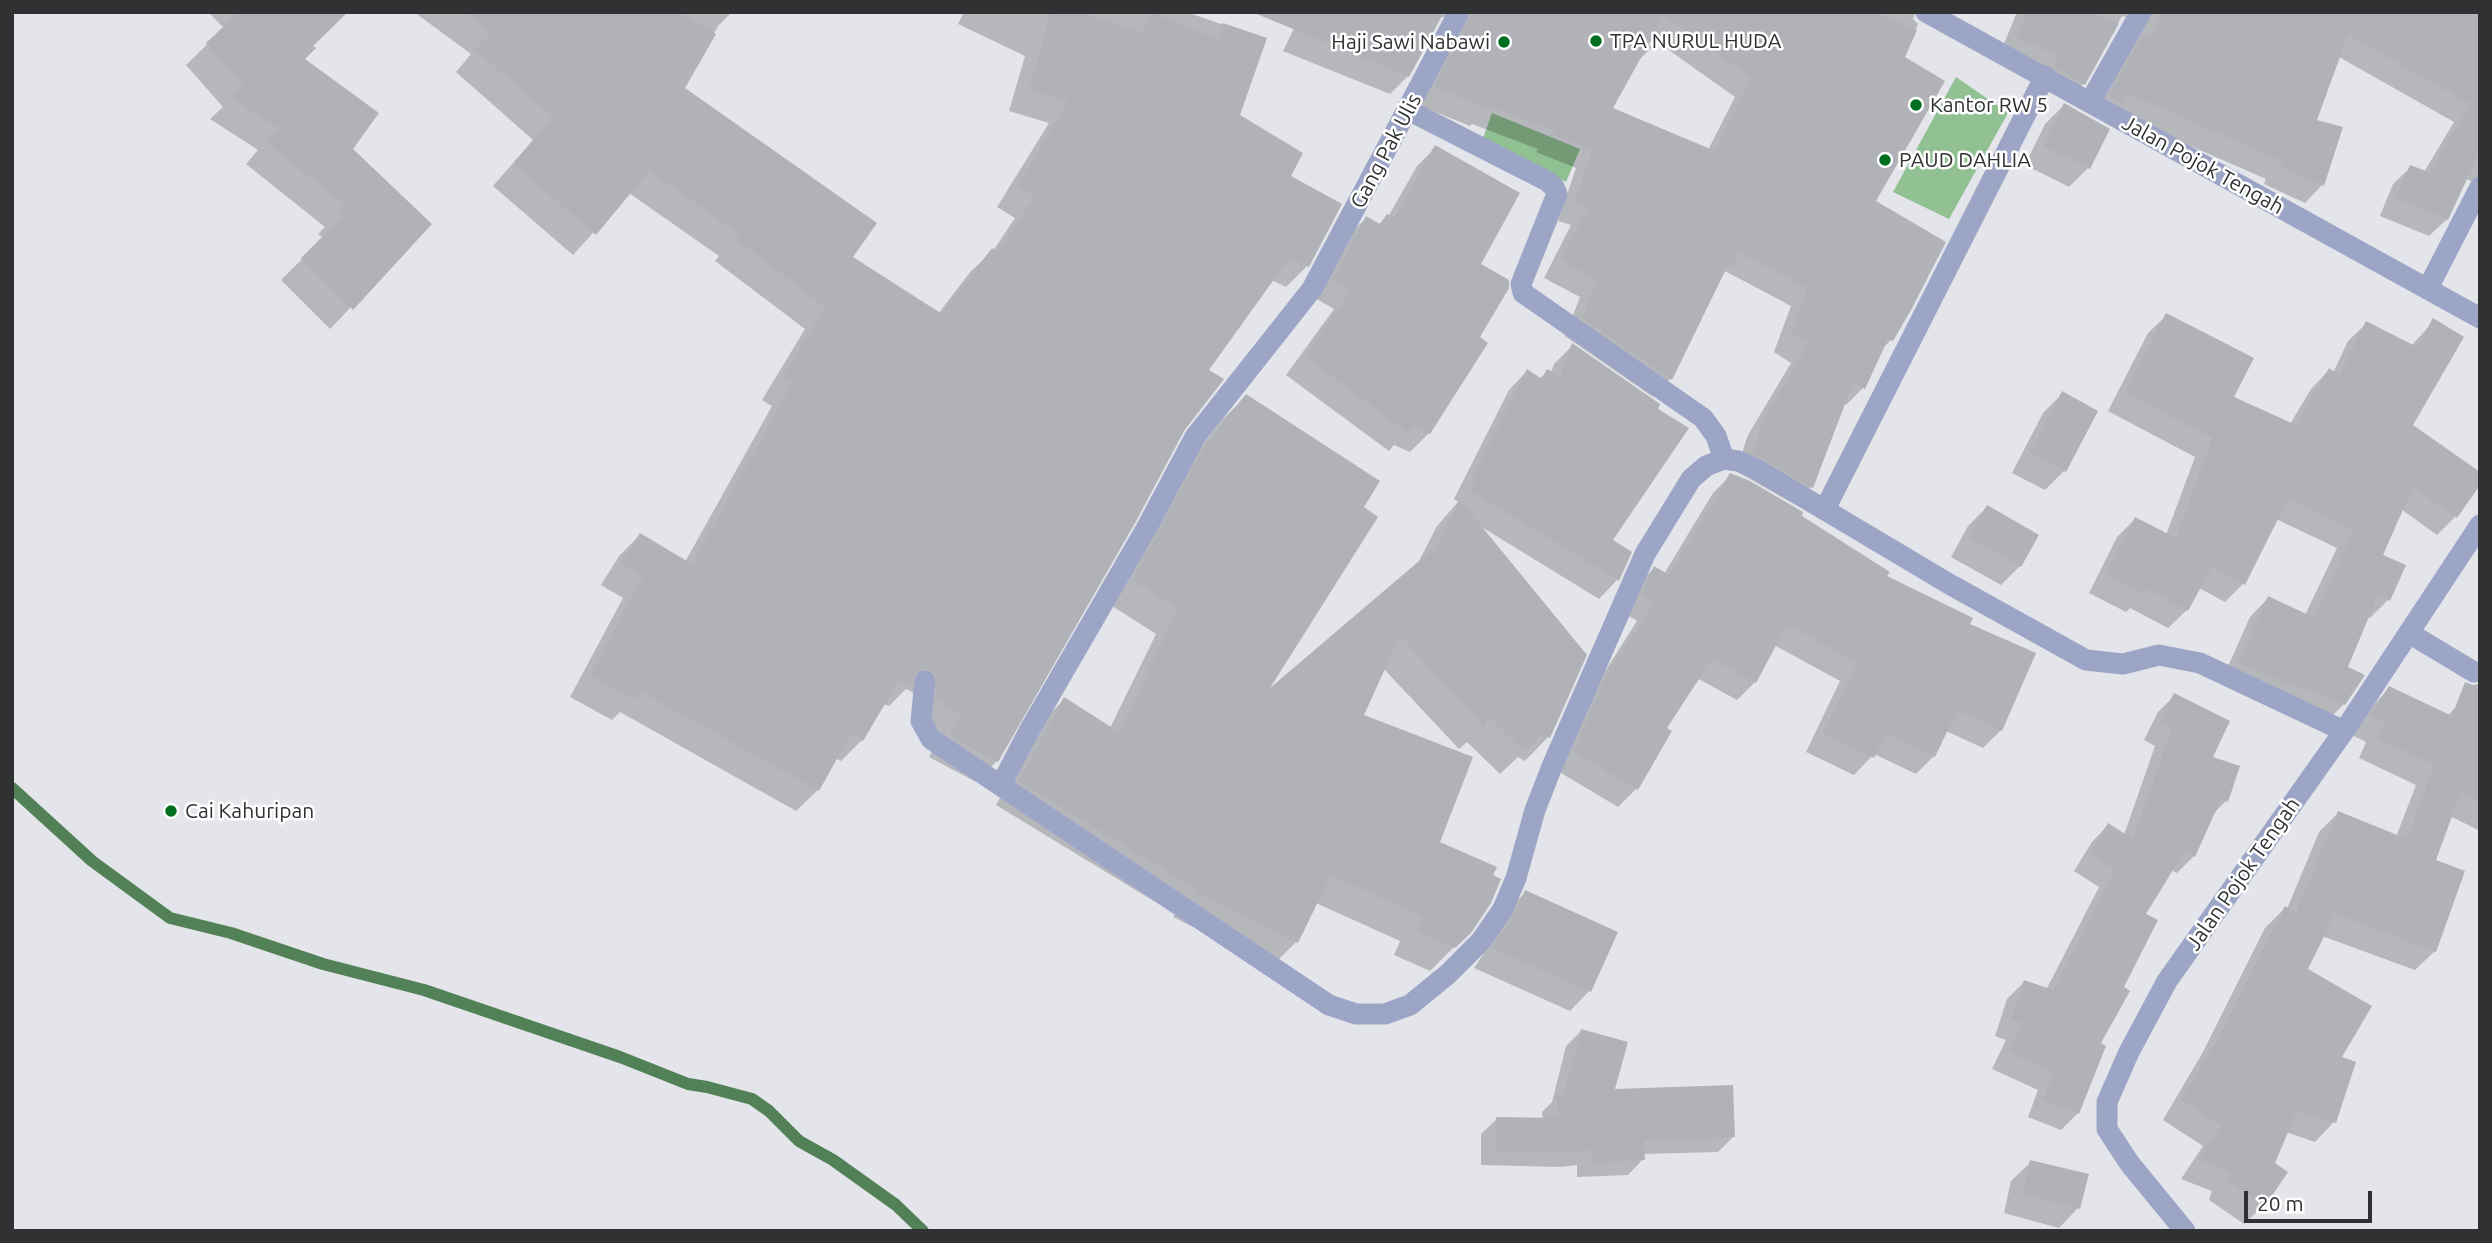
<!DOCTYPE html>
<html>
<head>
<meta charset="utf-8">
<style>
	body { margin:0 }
	#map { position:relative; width:2492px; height:1243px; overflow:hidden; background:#e3e5ea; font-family:Ubuntu,sans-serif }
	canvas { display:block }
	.frame { position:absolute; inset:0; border:14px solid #303133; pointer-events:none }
	.scale { position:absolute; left:2244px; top:1191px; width:128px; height:32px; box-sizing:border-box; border:4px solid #303133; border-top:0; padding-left:9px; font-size:21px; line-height:24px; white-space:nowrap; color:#303133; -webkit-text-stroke:5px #fff; paint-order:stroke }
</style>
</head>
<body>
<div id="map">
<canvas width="2492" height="1243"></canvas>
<div class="frame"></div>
<div class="scale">20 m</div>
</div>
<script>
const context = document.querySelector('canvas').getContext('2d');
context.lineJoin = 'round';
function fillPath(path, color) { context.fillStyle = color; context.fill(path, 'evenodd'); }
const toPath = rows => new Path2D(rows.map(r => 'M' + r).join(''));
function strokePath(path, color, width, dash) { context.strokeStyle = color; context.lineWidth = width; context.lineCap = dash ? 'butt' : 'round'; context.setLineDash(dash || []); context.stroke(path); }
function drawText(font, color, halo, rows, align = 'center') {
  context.font = font + ' Ubuntu,sans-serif'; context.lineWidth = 5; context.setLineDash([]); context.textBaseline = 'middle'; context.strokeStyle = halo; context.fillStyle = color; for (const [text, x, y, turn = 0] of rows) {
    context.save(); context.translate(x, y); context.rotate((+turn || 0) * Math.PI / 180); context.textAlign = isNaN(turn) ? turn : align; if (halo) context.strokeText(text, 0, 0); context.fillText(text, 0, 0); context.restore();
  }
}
fillPath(toPath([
	[1956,77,2008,113,1949,219,1893,192],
	[1492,113,1580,149,1566,182,1482,141]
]), '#91c093');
fillPath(toPath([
	[208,12,344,12,311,46,303,59,350,149,430,224,330,329,281,280,323,238,318,234,325,227,246,164,258,150,210,119,223,107,186,65,224,28],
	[414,12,732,12,718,26,683,88,851,257,938,314,971,271,993,251,1015,218,997,207,1049,123,1009,111,1025,56,958,24,964,12,1186,12,1265,39,1238,116,1288,177,1307,266,1286,287,1272,280,1207,370,1182,430,997,761,976,782,929,757,941,735,912,692,906,689,889,706,883,704,862,740,841,761,835,758,818,790,796,811,620,712,612,720,570,697,623,598,601,585,619,556,640,535,685,562,772,406,762,400,805,329,715,261,719,256,629,193,573,255,493,186,533,140,456,72,471,54],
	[1302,12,1916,12,1913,19,1918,24,1903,58,1874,201,1891,340,1881,350,1863,388,1846,405,1843,404,1811,487,1794,504,1736,471,1748,435,1791,363,1774,352,1791,306,1725,271,1721,276,1670,379,1653,397,1565,336,1580,297,1544,278,1571,225,1558,221,1576,168,1536,152,1538,149,1472,124,1470,126,1418,105,1447,17,1439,17,1408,76,1390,94,1283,51],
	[1643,36,1652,43,1652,46,1656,41,1735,97,1708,150,1611,108,1637,62,1652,47,1641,39],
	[2017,12,2456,12,2480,19,2480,186,2465,178,2447,219,2429,236,2380,216,2393,184,2411,167,2424,172,2454,122,2339,57,2315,121,2322,185,2305,203,2264,184,2266,179,2113,112,2091,115,2131,18,2122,16,2083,84,2066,101,1999,56],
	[2064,105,2088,168,2069,187,2025,165,2045,124],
	[1435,148,1479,264,1478,338,1429,433,1410,452,1394,445,1389,451,1286,375,1334,309,1315,298,1347,237,1366,218,1378,225,1388,217,1417,166],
	[2167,315,2231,398,2290,424,2311,389,2329,370,2333,373,2348,341,2367,323,2411,346,2434,321,2411,426,2456,516,2437,535,2401,509,2380,556,2388,600,2370,618,2367,617,2345,668,2344,704,2326,722,2221,682,2250,617,2268,598,2305,615,2337,548,2276,519,2244,583,2225,602,2199,588,2187,610,2168,628,2130,608,2126,612,2089,593,2117,537,2135,519,2166,535,2195,457,2108,411,2148,333],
	[1573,345,1610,541,1629,552,1617,580,1599,599,1480,526,1584,655,1548,737,1525,761,1518,757,1500,774,1467,742,1459,749,1383,668,1362,716,1438,842,1470,931,1430,971,1394,955,1400,941,1316,903,1296,942,1272,966,1173,917,1175,914,996,805,1040,723,1064,700,1110,728,1156,634,1109,604,1183,470,1222,420,1246,396,1264,694,1417,565,1437,526,1458,502,1454,499,1509,390,1527,371,1539,379,1548,371,1551,373,1554,364],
	[2062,394,2064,471,2045,490,2012,473,2043,413],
	[1731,475,1800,516,1884,577,1967,625,2001,730,1983,748,1946,731,1934,756,1916,774,1874,754,1854,775,1806,752,1840,681,1774,645,1755,682,1737,700,1697,678,1665,728,1670,732,1636,789,1618,807,1556,770,1588,698,1637,621,1624,613,1636,586,1654,568,1664,574,1713,493],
	[1987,507,2020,566,2001,585,1951,557,1968,526],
	[2390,688,2447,716,2457,706,2480,714,2480,831,2450,816,2433,862,2435,951,2415,970,2322,936,2305,970,2339,1058,2334,1122,2315,1142,2286,1132,2273,1163,2264,1205,2244,1224,2209,1200,2212,1191,2181,1179,2203,1146,2163,1120,2203,1052,2265,928,2285,908,2287,909,2319,832,2338,813,2396,837,2416,785,2359,758,2366,742,2352,735,2370,708],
	[2175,695,2211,758,2226,801,2212,815,2194,856,2177,873,2171,870,2144,915,2121,988,2098,1044,2078,1113,2061,1130,2028,1117,2038,1090,1992,1069,2006,1040,1995,1036,2007,999,2024,982,2046,990,2099,887,2074,871,2092,842,2108,825,2124,835,2155,746,2144,740,2158,712],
	[1526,892,1616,933,1589,991,1570,1011,1474,968,1495,937,1506,911],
	[1581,1031,1612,1091,1733,1137,1718,1152,1643,1154,1643,1159,1628,1175,1577,1177,1577,1165,1561,1167,1481,1165,1481,1134,1497,1119,1543,1120,1542,1112,1552,1102,1566,1046],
	[2031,1162,2078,1208,2059,1228,2004,1213,2011,1181]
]), '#0003');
strokePath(toPath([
	[12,788,92,861,170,918,231,933,323,964,424,990,620,1057,688,1084,707,1087,752,1099,769,1111,799,1141,833,1160,896,1205,923,1231]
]), '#538157', 12);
fillPath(toPath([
	[239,12,348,12,313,46,316,48,305,59,379,113,353,149,432,224,353,310,301,258,343,216,338,211,345,205,265,142,278,128,230,97,243,85,206,43],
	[464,12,679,12,716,34,685,88,877,223,853,257,942,314,992,248,997,252,1035,197,1017,186,1068,101,1029,90,1051,12,1081,12,1143,33,1151,12,1218,39,1223,23,1267,38,1240,115,1303,153,1291,176,1342,204,1309,267,1290,257,1209,370,1224,379,1184,431,1135,523,998,762,949,735,961,714,936,700,937,676,927,668,920,669,915,673,911,686,899,680,863,741,851,734,819,791,640,691,635,700,590,675,643,577,621,563,640,533,692,564,792,384,782,378,825,307,735,239,739,234,649,171,596,235,513,164,553,117,475,50,491,32],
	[1252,12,1444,12,1409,77],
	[1472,12,1877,12,1917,30,1905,57,1945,81,1876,201,1946,242,1911,310,1893,341,1888,339,1865,389,1853,383,1813,488,1752,453,1765,416,1808,344,1791,334,1807,288,1738,252,1733,267,1728,265,1672,380,1582,318,1597,280,1560,260,1588,208,1574,203,1592,151,1553,135,1554,131,1490,107,1489,109,1434,87],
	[1664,16,1751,78,1715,151,1613,108],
	[2026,12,2090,12,2119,23,2085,85,2054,67,2058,55,2016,38],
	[2162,12,2480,12,2480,151,2448,220,2396,198,2410,165,2429,172,2470,104,2348,35,2317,120,2343,127,2324,186,2280,166,2282,161,2128,94,2122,105,2108,97,2144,33,2152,36],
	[2064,103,2110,129,2090,169,2043,146],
	[1435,145,1520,193,1481,264,1509,280,1509,288,1480,337,1488,343,1430,434,1413,427,1409,434,1304,356,1351,290,1332,280,1366,216,1380,224,1387,214,1394,218],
	[2166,313,2254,358,2234,397,2296,425,2329,368,2340,375,2366,321,2417,347,2433,318,2464,337,2413,425,2480,472,2480,485,2457,518,2413,487,2383,555,2406,565,2390,601,2378,595,2348,667,2365,675,2345,705,2306,688,2305,691,2238,663,2268,596,2313,617,2354,530,2288,499,2245,585,2212,567,2188,611,2147,589,2146,595,2106,574,2135,517,2176,538,2212,438,2125,393],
	[1572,343,1660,404,1658,409,1689,428,1613,540,1632,552,1619,581,1470,491,1475,483,1471,480,1527,369,1542,379,1547,369,1560,376],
	[2062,391,2098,411,2066,472,2030,453],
	[1246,394,1380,481,1364,507,1378,517,1270,688,1432,550,1434,552,1460,500,1587,655,1550,738,1542,734,1525,752,1488,716,1484,727,1400,636,1364,715,1473,757,1440,842,1497,867,1493,875,1501,879,1491,903,1471,933,1455,948,1417,931,1423,917,1331,875,1298,943,1196,893,1197,890,1018,781,1064,697,1119,732,1178,609,1132,580,1206,444],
	[1730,473,1750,481,1803,512,1802,516,1890,572,1887,576,1973,618,1970,624,2036,653,2002,731,1957,711,1935,757,1886,733,1874,758,1823,733,1857,662,1787,625,1756,683,1712,659,1667,728,1672,731,1638,790,1573,752,1605,678,1654,602,1641,595,1654,566,1669,575],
	[1987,505,2039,535,2021,567,1968,538],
	[2465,682,2473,685,2480,684,2480,802,2461,792,2436,860,2465,871,2436,952,2335,914,2308,969,2372,1006,2342,1057,2356,1062,2336,1123,2297,1111,2275,1163,2288,1172,2265,1206,2227,1180,2230,1172,2199,1160,2221,1126,2181,1100,2222,1031,2285,906,2296,912,2338,811,2407,839,2434,765,2377,738,2385,722,2370,716,2389,686,2452,716],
	[2174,693,2230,721,2213,757,2240,766,2228,802,2221,799,2195,857,2184,852,2146,914,2158,920,2124,987,2130,991,2101,1043,2106,1046,2079,1114,2043,1100,2053,1073,2008,1052,2022,1023,2011,1019,2024,980,2053,990,2115,870,2089,854,2108,823,2133,839,2171,729,2159,723],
	[1525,890,1618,932,1591,992,1492,948,1514,916],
	[1581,1029,1628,1042,1615,1089,1733,1085,1735,1137,1644,1141,1645,1160,1592,1163,1591,1150,1577,1152,1495,1151,1496,1117,1559,1118,1556,1096,1564,1094],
	[2030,1160,2089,1174,2080,1209,2022,1194]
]), '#b1b2b8');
strokePath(toPath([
	[1926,12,2480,318],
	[2090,102,2141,12],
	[1408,110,1547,181,1554,187,1557,194,1521,284,1523,293,1703,418,1716,436,1724,459],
	[2428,288,2480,187],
	[1825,509,2045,76],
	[2409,633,2474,672],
	[925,681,921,721,931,739,1329,1005,1356,1014,1385,1014,1410,1005,1448,974,1481,941,1503,909,1516,878,1535,810,1553,764,1645,554,1691,479,1706,466,1724,459,1738,461,1756,469,1951,585,2086,660,2123,664,2159,655,2200,663,2344,731],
	[1001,785,1029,731,1146,529,1195,437,1312,289,1459,12],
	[2185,1231,2130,1164,2107,1129,2107,1102,2129,1052,2167,981,2344,731,2480,525]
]), '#9da5c6', 21);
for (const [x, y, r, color] of [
	[1596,41,7,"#006e1f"],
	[1504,42,7,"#006e1f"],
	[1916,105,7,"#006e1f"],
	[1885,160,7,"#006e1f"],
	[171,811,7,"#006e1f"]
]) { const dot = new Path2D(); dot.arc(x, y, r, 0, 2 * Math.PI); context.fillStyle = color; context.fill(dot); strokePath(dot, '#fff', 2.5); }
drawText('21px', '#303133', '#fff', [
	["TPA NURUL HUDA",1610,41],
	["Haji Sawi Nabawi",1490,42,"right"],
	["Kantor RW 5",1930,105],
	["PAUD DAHLIA",1899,160],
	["Cai Kahuripan",185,811]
], 'left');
drawText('21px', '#303133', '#fff', [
	["Gang Pak Ulis",1386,151,-62],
	["Jalan Pojok Tengah",2203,165,29],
	["Jalan Pojok Tengah",2243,874,-55]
]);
</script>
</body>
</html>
